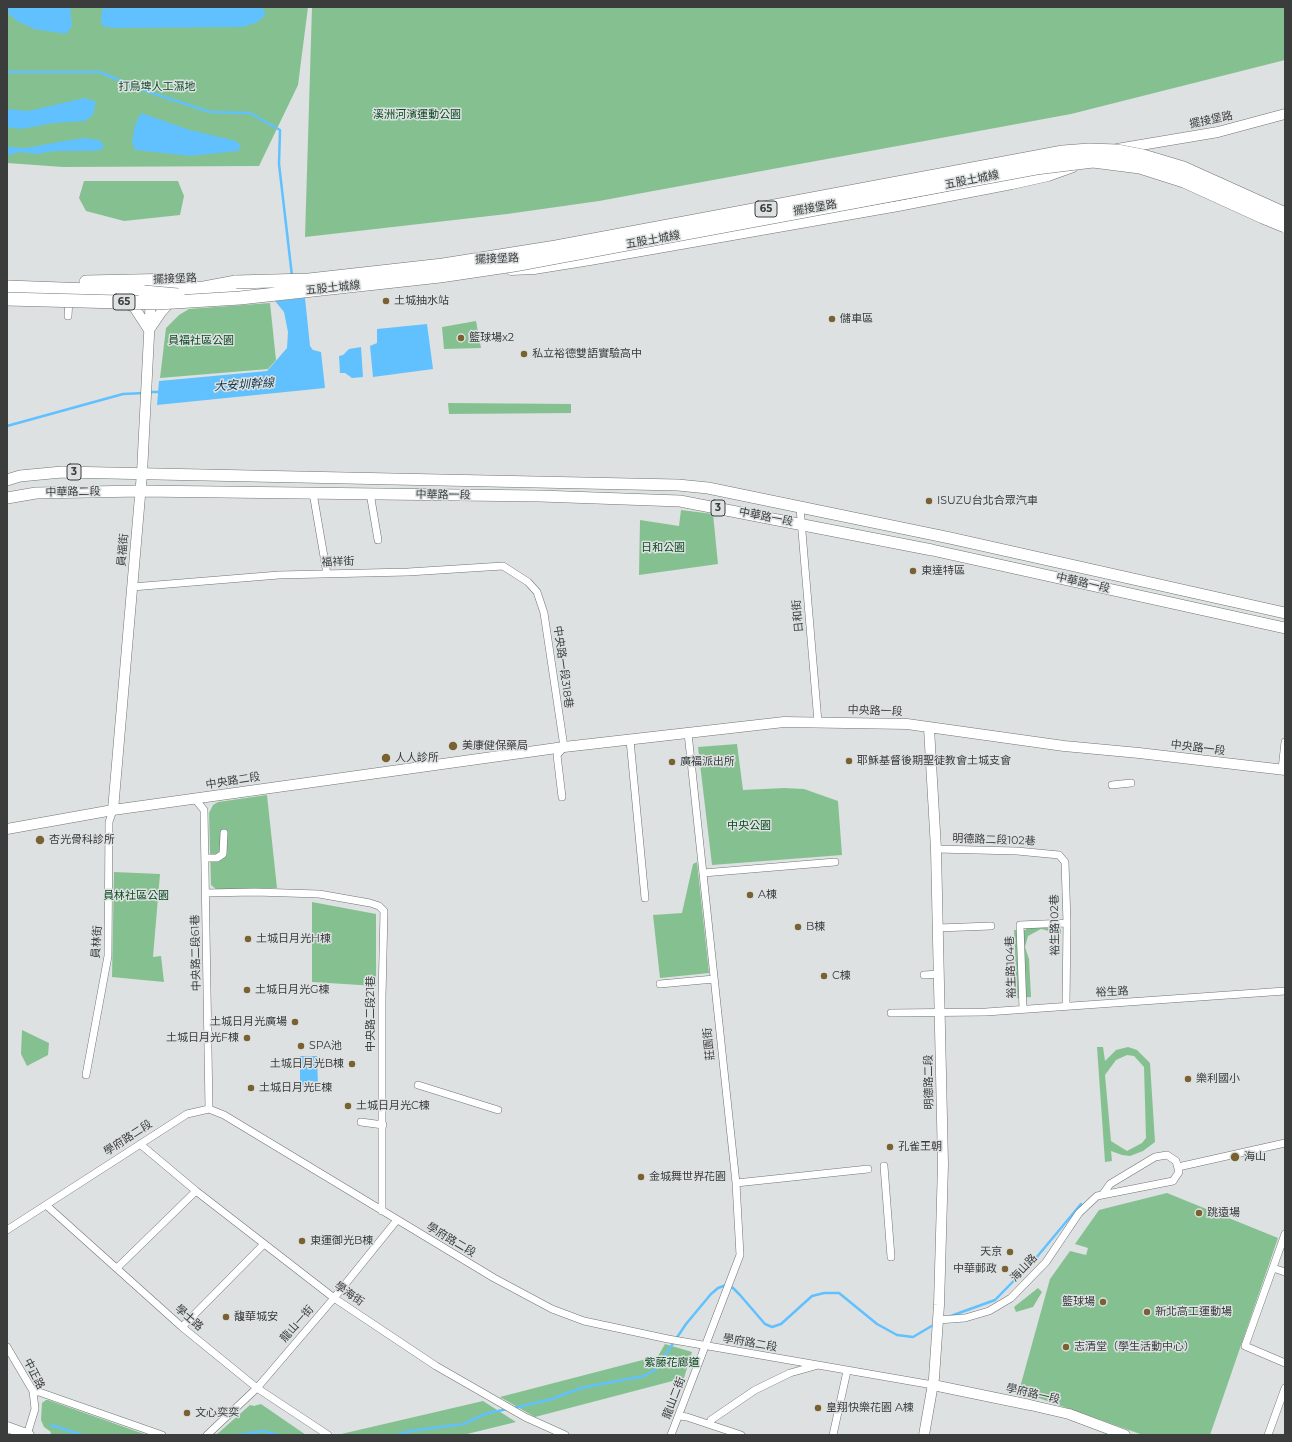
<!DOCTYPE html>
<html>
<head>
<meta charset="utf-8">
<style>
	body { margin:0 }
	#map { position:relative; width:1292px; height:1442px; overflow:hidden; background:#dde1e1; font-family:Montserrat,sans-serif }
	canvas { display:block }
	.frame { position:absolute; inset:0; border:8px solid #3b3d3d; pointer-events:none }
</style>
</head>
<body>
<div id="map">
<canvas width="1292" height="1442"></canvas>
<div class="frame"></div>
</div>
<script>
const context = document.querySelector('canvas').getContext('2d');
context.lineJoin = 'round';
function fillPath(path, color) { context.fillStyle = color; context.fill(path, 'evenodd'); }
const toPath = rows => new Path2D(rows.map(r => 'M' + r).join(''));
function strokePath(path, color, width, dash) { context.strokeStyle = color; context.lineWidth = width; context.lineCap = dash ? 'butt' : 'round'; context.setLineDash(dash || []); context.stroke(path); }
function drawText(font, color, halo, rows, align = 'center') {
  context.font = font + ' Montserrat,"Noto Sans TC",sans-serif'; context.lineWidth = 3; context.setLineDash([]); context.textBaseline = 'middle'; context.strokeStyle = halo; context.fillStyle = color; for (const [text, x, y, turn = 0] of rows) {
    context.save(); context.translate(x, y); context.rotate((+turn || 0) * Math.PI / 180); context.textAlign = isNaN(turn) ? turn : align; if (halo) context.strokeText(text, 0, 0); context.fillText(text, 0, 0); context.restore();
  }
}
fillPath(toPath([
	[7,7,308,7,298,85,259,166,63,167,7,163],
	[312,7,1285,7,1285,60,1071,114,599,201,507,214,305,237],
	[84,181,178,181,184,196,180,215,124,221,86,211,79,198],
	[270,303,276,360,268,369,160,378,166,328,179,315,189,309],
	[476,321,481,348,444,349,442,327],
	[448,403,571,404,571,413,449,414],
	[681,510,713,514,718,564,639,575,640,520,679,526],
	[737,744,743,790,784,788,804,789,838,801,842,855,712,865,698,747],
	[267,795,277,888,217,890,211,885,209,813,213,805,218,802],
	[697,862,709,973,660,978,653,915,682,913,693,864],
	[114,872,160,874,153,957,161,956,164,982,112,977],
	[312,902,376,914,376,986,312,982],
	[1060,920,1061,934,1041,929,1028,936,1025,947,1029,959,1031,997,1017,998,1014,930,1026,930,1026,921],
	[22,1030,49,1043,48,1055,27,1066,21,1054],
	[1097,1047,1103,1047,1105,1061,1116,1050,1128,1047,1137,1050,1150,1063,1155,1142,1143,1151,1130,1156,1122,1155,1111,1151,1112,1161,1105,1162],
	[1127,1055,1134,1056,1144,1067,1146,1138,1142,1143,1127,1151,1111,1141,1105,1075,1116,1060],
	[1167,1193,1278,1238,1210,1435,1143,1435,1019,1391,1050,1279,1070,1251,1086,1255,1088,1248,1075,1244,1099,1210],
	[1038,1288,1042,1292,1033,1307,1016,1312,1014,1307],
	[665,1344,692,1352,684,1378,535,1417,500,1397,658,1356],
	[46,1400,48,1400,147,1435,50,1435,51,1432,44,1427,41,1420,42,1403],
	[483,1401,516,1422,463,1435,337,1435],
	[261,1404,306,1435,216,1435,250,1405,254,1406]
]), '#85c190');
fillPath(toPath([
	[7,7,70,7,72,26,66,34,34,29,17,21,7,12],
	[103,7,262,7,266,14,258,22,243,27,113,28,102,26,101,18],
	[85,98,96,102,93,115,85,121,54,123,21,129,7,127,7,109,28,111],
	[141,113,190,130,236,141,241,146,238,151,190,156,135,150,132,142,135,125],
	[85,138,99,140,104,145,101,150,93,151,55,151,37,154,19,152,7,156,7,147,27,148,64,141],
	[305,298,310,346,313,350,321,352,325,388,157,405,159,381,267,371,287,348,288,332,284,312,275,301],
	[427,324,433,369,373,377,370,346,377,343,377,329],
	[361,347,363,377,352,378,345,373,340,373,339,356,343,355,349,349],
	[300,1056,317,1056,318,1086,300,1086]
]), '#60c1fe');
strokePath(toPath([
	[7,71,9,72,100,72,137,88,210,112,250,113,280,130,279,164,292,276],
	[149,392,160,392],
	[7,426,123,394,144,393],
	[948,1317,995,1300,1036,1258,1081,1204],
	[514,1408,552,1399,581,1388,644,1376,656,1369,686,1324,711,1294,718,1288,726,1285,733,1288,740,1295,765,1324,772,1327,781,1324,812,1296,824,1293,839,1293,877,1324,897,1335,913,1337,935,1324],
	[51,1425,82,1435],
	[238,1435,264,1431,278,1435],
	[397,1435,410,1431,464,1424,485,1414,507,1409]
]), '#60c1fe', 2.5);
const street = toPath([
	[68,316,69,299],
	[313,493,327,574],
	[370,493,378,540],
	[800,508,818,722],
	[132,587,279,575,408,572,503,566,528,582,537,592,544,613,564,747,557,755,562,797],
	[630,740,645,898],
	[1282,769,1285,742],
	[1112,785,1131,783],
	[195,799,204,810,209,1109],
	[936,849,1017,851,1059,855,1065,862,1067,923,1066,1005],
	[205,858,217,858,223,854,224,833],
	[703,873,835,862],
	[206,893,255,892,319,894,370,903,379,906,384,911,382,997,382,1211],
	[938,928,991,926],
	[924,975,939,974],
	[660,984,714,979],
	[1023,1009,1020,925,1067,923],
	[891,1013,986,1012,1285,991],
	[86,1075,108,956,109,822,113,810],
	[418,1085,498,1110],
	[361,1122,383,1125],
	[140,1144,196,1191,334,1298,436,1366,525,1417,565,1435],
	[884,1166,891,1257],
	[1178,1167,1285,1143],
	[736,1183,868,1169],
	[46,1205,182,1327,257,1388,328,1435],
	[7,1230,187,1114,209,1109,224,1115,494,1278,552,1309,584,1321,668,1339,933,1385],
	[1285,1234,1245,1346,1285,1363],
	[117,1268,196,1191],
	[1273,1268,1285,1272],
	[938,1320,965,1318,989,1311,1011,1298,1046,1262,1079,1213,1097,1196,1173,1181,1179,1172,1176,1161,1167,1155,1155,1157,1110,1184,1103,1194],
	[182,1327,264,1244],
	[7,1347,33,1391,35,1409,27,1435],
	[33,1391,39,1392,162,1435],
	[680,1416,687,1417,741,1435],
	[711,1420,755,1390,790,1373,815,1366],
	[207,1435,257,1388,334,1298,397,1220],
	[671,1435,740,1255,736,1183,688,733],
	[833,1435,847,1371],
	[1268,1435,1285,1388]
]);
const secondary = toPath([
	[1117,149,1218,132,1285,114],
	[511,270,534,269,590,260,898,206,1012,184,1048,176,1073,167],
	[219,290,287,287],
	[125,303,134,307,149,330,162,311,173,299],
	[113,810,142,473,151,296],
	[7,829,113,810,564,747,784,722,907,724,1064,746,1139,753,1285,770],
	[933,1385,1030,1405,1069,1414,1125,1435],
	[7,1427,29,1435],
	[924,1435,934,1378,939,1305,943,1164,936,849,929,728]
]);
const primary = toPath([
	[7,480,20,476,62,472,678,485,708,488,950,538,1285,613],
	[7,498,36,493,140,491,540,496,680,501,932,550,1285,628]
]);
const highway = toPath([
	[86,282,180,280],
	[7,287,144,292,204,288,236,282]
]);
strokePath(street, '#707474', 8);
strokePath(secondary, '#707474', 11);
strokePath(primary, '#707474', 12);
strokePath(highway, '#707474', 14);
strokePath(street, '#fff', 7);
strokePath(secondary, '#fff', 10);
strokePath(primary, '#fff', 11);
strokePath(highway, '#fff', 13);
const highwayBridge = toPath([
	[236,282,309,280,443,265,556,247,1063,152,1089,150,1117,151,1143,156,1183,168,1285,214],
	[144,292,178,295],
	[7,299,158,303,240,298,440,276,514,265,1036,168,1093,161,1140,167,1184,181,1263,217,1285,226]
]);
strokePath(highwayBridge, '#707474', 14, []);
strokePath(highwayBridge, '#fff', 13);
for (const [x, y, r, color] of [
	[386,301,4,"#7a6132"],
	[832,319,4,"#7a6132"],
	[461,338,4,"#7a6132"],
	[524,354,4,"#7a6132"],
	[929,501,4,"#7a6132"],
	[913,571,4,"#7a6132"],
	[453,746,5,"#7a6132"],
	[386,758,5,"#7a6132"],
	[849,761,4,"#7a6132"],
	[672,762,4,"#7a6132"],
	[40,840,5,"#7a6132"],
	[750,895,4,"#7a6132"],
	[798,927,4,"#7a6132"],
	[248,939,4,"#7a6132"],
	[824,976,4,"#7a6132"],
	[247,990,4,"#7a6132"],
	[295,1022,4,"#7a6132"],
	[247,1038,4,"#7a6132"],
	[301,1046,4,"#7a6132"],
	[352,1064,4,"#7a6132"],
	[1188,1079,4,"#7a6132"],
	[251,1088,4,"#7a6132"],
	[348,1106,4,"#7a6132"],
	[890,1147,4,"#7a6132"],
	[1235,1157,5,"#7a6132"],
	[641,1177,4,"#7a6132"],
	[1199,1213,4,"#7a6132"],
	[302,1241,4,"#7a6132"],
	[1010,1252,4,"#7a6132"],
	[1005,1269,4,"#7a6132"],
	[1103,1302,4,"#7a6132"],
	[1147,1312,4,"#7a6132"],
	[226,1317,4,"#7a6132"],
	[1066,1347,4,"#7a6132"],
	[818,1408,4,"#7a6132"],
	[187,1413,4,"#7a6132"]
]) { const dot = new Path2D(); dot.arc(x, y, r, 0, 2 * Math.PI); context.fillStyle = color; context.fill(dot); strokePath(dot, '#dde1e1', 1.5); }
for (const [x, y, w] of [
	[766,209,22],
	[124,302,22],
	[74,472,14],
	[718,508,14]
]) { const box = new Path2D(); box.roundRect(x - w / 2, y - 8, w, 16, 3); context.fillStyle = '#dde1e1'; context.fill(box); strokePath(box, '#3b3d3d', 1); }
drawText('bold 10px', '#3b3d3d', null, [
	["65",766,209],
	["65",124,302],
	["3",74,472],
	["3",718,508]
]);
drawText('11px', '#09491e', '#dde1e1', [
	["打鳥埤人工濕地",157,87],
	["溪洲河濱運動公園",417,115],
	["員福社區公園",201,341],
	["日和公園",663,548],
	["中央公園",749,826],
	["員林社區公園",136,896],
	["紫藤花廊道",672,1363]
]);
drawText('11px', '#3b3d3d', '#dde1e1', [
	["擺接堡路",1211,120,-12],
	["五股土城線",972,180,-11],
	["擺接堡路",815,208,-10],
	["五股土城線",653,240,-10],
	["擺接堡路",497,259,-2],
	["擺接堡路",175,279,-2],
	["五股土城線",333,288,-6],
	["中華路二段",73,492,-1],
	["中華路一段",443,495,1],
	["中華路一段",766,517,11],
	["員福街",123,550,-85],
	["福祥街",338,562,-2],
	["中華路一段",1083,583,13],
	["日和街",798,616,-95],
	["中央路一段318巷",563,667,82],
	["中央路一段",875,711,2],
	["中央路一段",1198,748,7],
	["中央路二段",233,781,-9],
	["明德路二段102巷",994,840,2],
	["裕生路102巷",1055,925,-91],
	["員林街",97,942,-86],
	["中央路二段61巷",196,953,-91],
	["裕生路104巷",1011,967,-92],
	["裕生路",1112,992,-3],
	["中央路二段21巷",371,1014,-90],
	["莊園街",709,1044,-96],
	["明德路二段",929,1082,-91],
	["學府路二段",128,1138,-33],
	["學府路二段",451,1240,31],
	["海山路",1024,1268,-47],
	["學海街",349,1294,35],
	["學士路",189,1318,41],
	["龍山一街",297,1324,-49],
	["學府路二段",750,1343,10],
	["中正路",34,1374,63],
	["學府路一段",1033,1394,13],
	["龍山二街",674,1398,-69]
]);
drawText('11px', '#3b3d3d', '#dde1e1', [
	["土城抽水站",394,301],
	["儲車區",840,319],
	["籃球場x2",469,338],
	["私立裕德雙語實驗高中",532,354],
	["ISUZU台北合眾汽車",937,501],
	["東達特區",921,571],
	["美康健保藥局",462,746],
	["人人診所",395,758],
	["耶穌基督後期聖徒教會土城支會",857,761],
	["廣福派出所",680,762],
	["杏光骨科診所",49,840],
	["A棟",758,895],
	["B棟",806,927],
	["土城日月光H棟",256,939],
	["C棟",832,976],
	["土城日月光G棟",255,990],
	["土城日月光廣場",287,1022,"right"],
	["土城日月光F棟",239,1038,"right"],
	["SPA池",309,1046],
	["土城日月光B棟",344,1064,"right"],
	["樂利國小",1196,1079],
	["土城日月光E棟",259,1088],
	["土城日月光C棟",356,1106],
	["孔雀王朝",898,1147],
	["海山",1244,1157],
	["金城舞世界花園",649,1177],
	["跳遠場",1207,1213],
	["東運御光B棟",310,1241],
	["天京",1002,1252,"right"],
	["中華郵政",997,1269,"right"],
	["籃球場",1095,1302,"right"],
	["新北高工運動場",1155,1312],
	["馥華城安",234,1317],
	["志清堂（學生活動中心）",1074,1347],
	["皇翔快樂花園 A棟",826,1408],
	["文心奕奕",195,1413]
], 'left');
drawText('italic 12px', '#0f3952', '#dde1e1', [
	["大安圳幹線",244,385,-4]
]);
</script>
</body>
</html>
